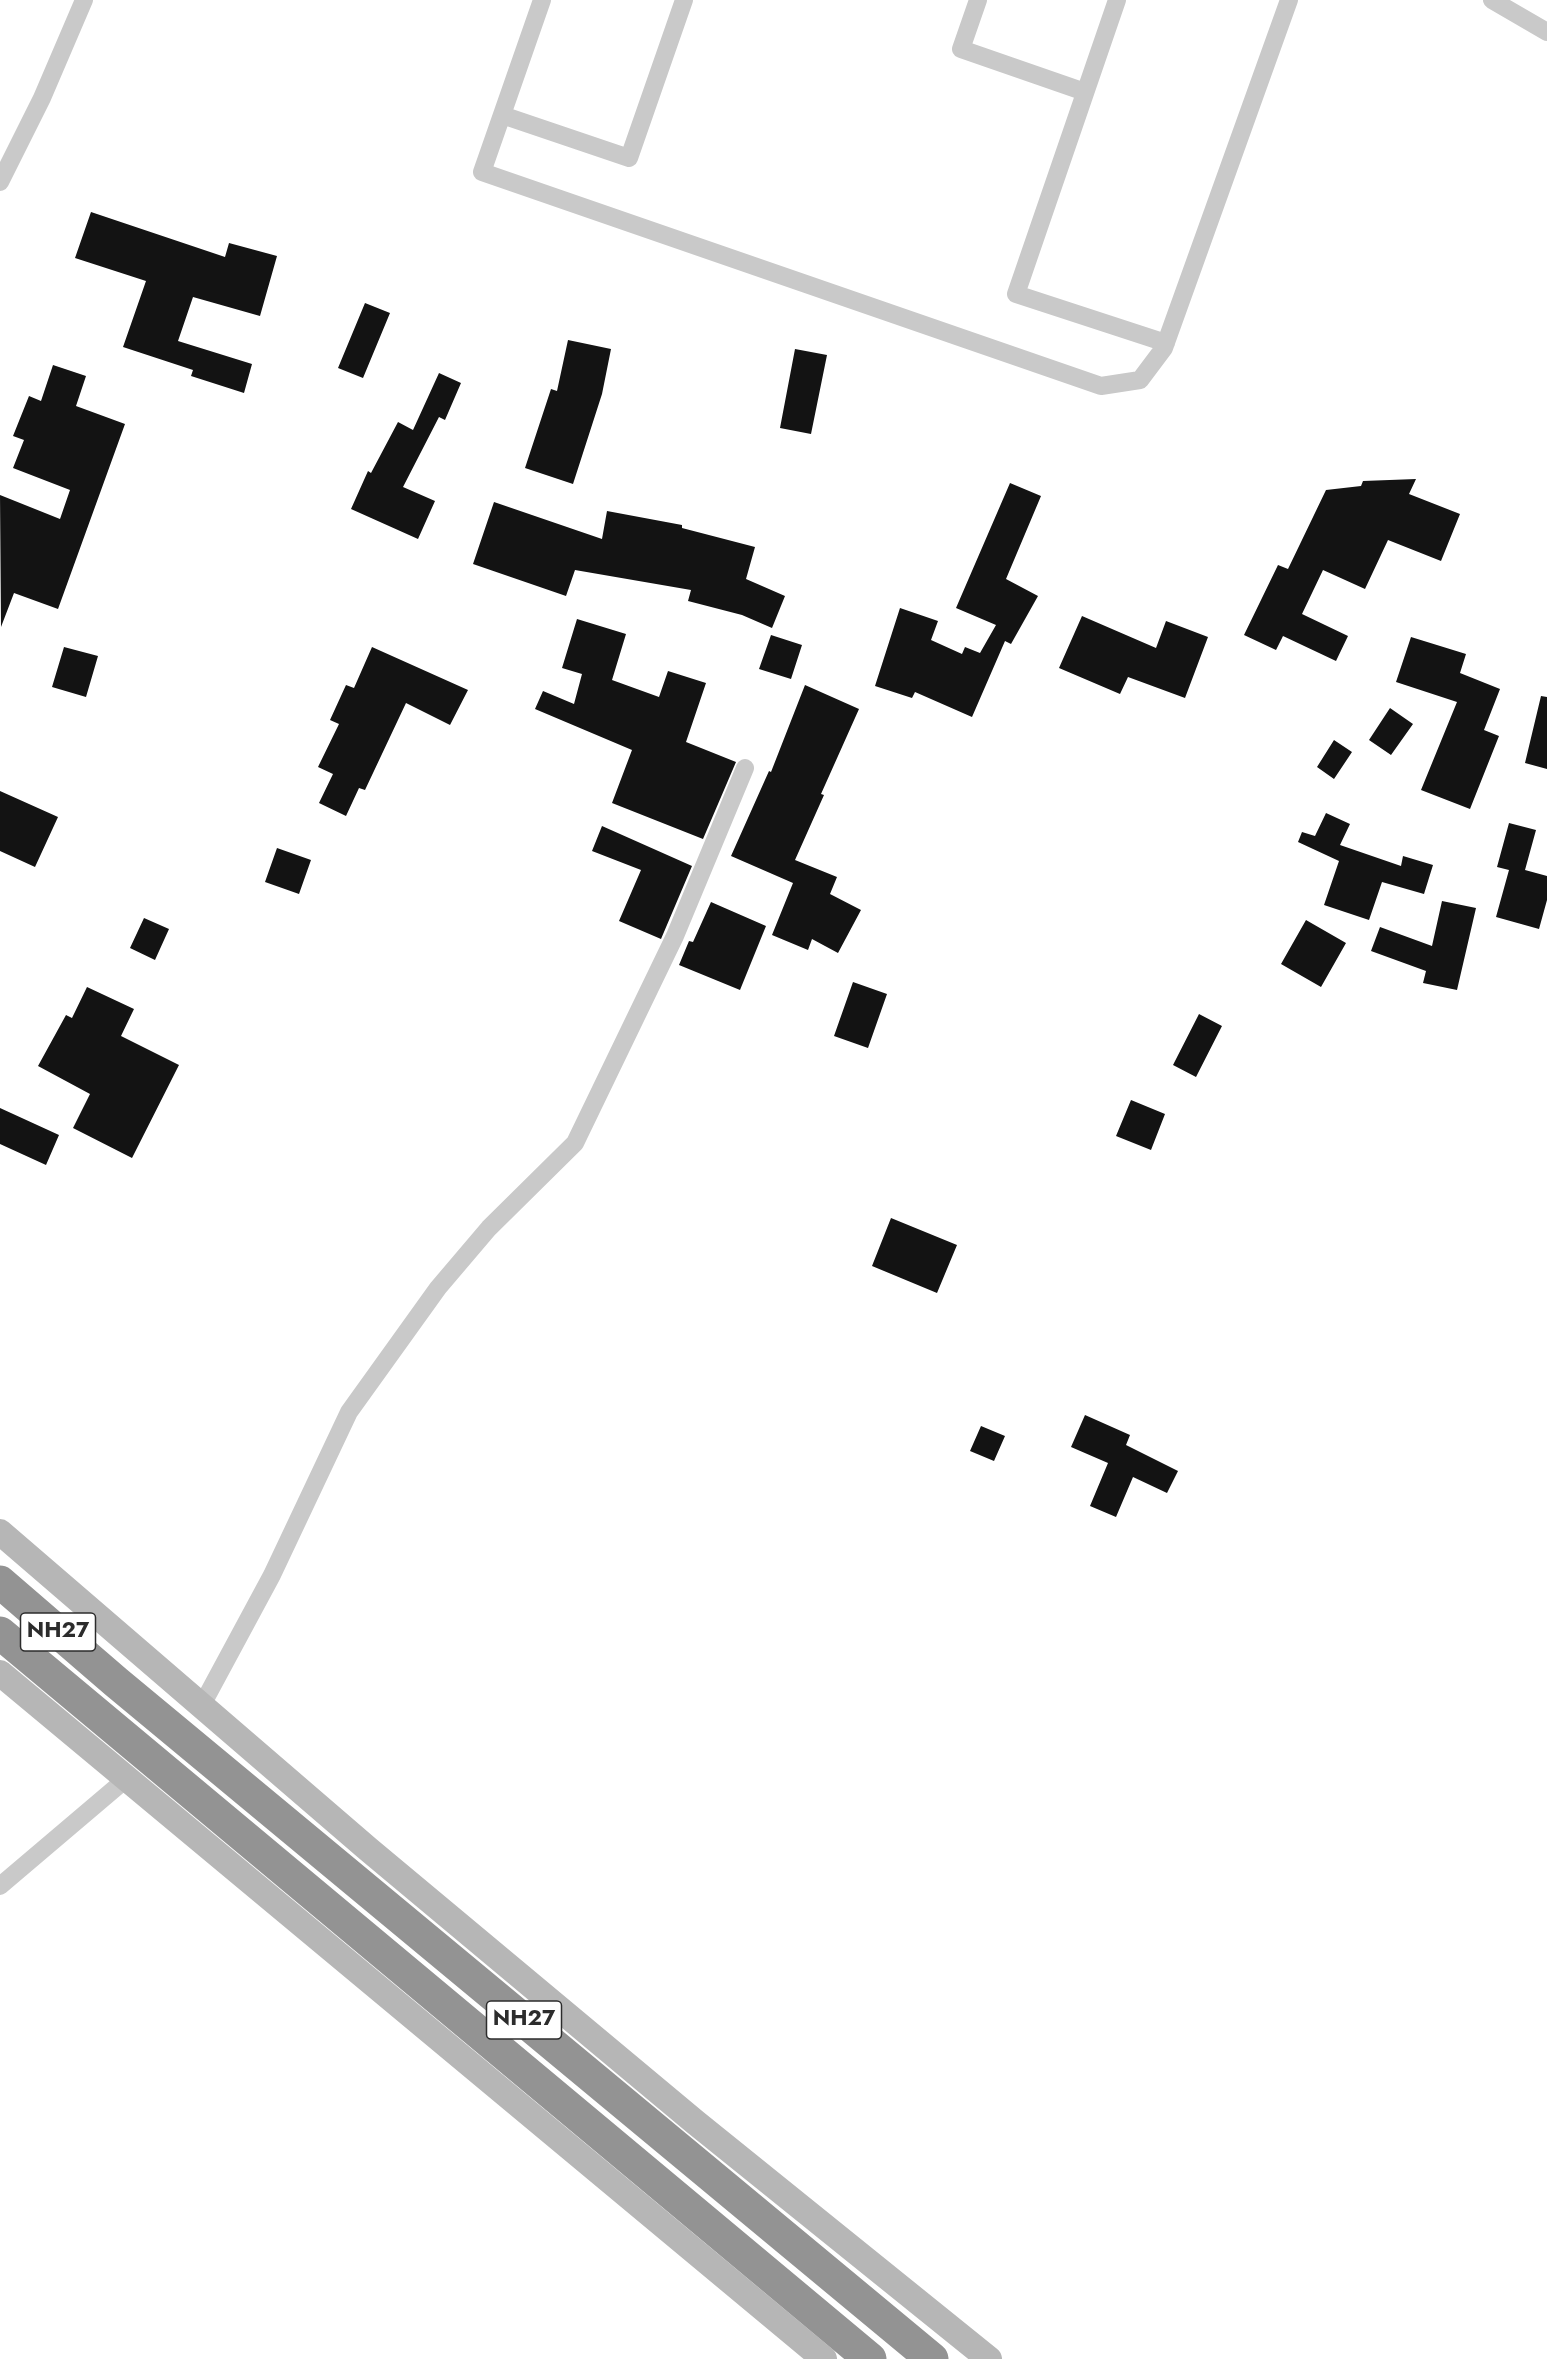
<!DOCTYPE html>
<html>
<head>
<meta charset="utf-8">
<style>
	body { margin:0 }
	canvas { display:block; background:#fff }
</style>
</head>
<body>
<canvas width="1547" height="2359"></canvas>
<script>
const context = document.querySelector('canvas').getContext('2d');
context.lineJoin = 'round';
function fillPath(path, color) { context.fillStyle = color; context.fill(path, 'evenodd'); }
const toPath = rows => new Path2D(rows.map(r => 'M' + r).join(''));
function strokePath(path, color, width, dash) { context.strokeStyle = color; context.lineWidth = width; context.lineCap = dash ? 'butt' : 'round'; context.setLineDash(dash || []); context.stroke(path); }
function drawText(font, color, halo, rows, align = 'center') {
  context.font = font + ' Jost,sans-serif'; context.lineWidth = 6; context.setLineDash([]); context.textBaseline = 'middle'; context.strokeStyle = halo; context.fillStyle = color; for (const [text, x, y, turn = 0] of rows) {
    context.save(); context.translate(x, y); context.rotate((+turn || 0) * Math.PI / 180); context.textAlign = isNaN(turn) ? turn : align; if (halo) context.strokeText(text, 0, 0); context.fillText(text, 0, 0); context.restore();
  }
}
fillPath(toPath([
	[91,212,225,257,229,243,277,256,260,316,193,297,178,341,252,364,244,393,191,376,193,370,123,347,146,281,75,258],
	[365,303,390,313,363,378,338,368],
	[568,340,611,349,602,394,573,484,525,468,551,389,557,391],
	[795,349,827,355,811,434,780,428],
	[53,365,86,376,76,406,125,424,58,609,14,593,1,627,0,495,60,519,70,490,13,468,24,440,13,436,29,396,41,401],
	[439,373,461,383,445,420,439,417,403,487,435,501,418,539,351,509,368,471,371,473,398,422,413,430],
	[1416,479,1409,494,1460,514,1441,561,1388,540,1365,589,1323,570,1302,614,1348,636,1336,661,1283,636,1276,650,1244,635,1278,565,1288,569,1326,490,1361,486,1363,481],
	[1010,483,1041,496,1006,579,1038,596,1011,644,1005,641,972,717,915,692,912,698,875,686,900,608,938,621,931,640,962,654,965,647,980,653,996,625,956,608],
	[494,502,602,539,607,511,682,525,682,528,755,547,746,579,785,596,772,628,742,615,688,601,691,590,575,570,566,596,473,564],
	[1082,616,1156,648,1166,621,1208,637,1185,698,1128,677,1120,694,1059,668],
	[577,619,626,634,612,680,659,697,668,671,706,683,686,742,736,762,703,839,612,803,632,750,535,709,543,691,574,704,582,674,562,668],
	[771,635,802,645,791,679,759,669],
	[1411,637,1466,654,1460,673,1500,689,1484,730,1499,736,1470,809,1421,790,1457,702,1396,682],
	[64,647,98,656,86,697,52,687],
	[372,647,468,690,450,725,406,703,365,790,359,788,346,816,319,803,333,774,318,767,339,724,330,720,346,685,354,688],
	[805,685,859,709,821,794,824,795,795,860,837,877,830,894,861,910,838,953,812,939,808,950,772,935,793,883,731,856,769,771,771,772],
	[1541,696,1547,697,1547,769,1525,763],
	[1390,708,1413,724,1391,755,1369,740],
	[1334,740,1352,752,1334,779,1317,767],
	[0,791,58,817,35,867,0,851],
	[1326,813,1350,824,1340,845,1401,866,1403,856,1433,865,1424,894,1382,882,1369,920,1324,905,1339,861,1298,842,1302,832,1315,836],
	[1509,823,1536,830,1525,870,1547,876,1547,900,1539,929,1496,917,1509,870,1497,867],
	[602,826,692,866,661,939,619,921,641,870,592,851],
	[277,848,311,860,299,894,265,882],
	[1442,901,1476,908,1457,990,1423,983,1426,971,1371,951,1380,927,1432,946],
	[711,902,766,926,740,990,679,965,689,941,693,942],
	[144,918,169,929,155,960,130,948],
	[1306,920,1346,943,1321,987,1281,964],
	[853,982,887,994,868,1048,834,1036],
	[87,987,134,1009,121,1036,179,1065,132,1158,73,1128,90,1094,38,1066,66,1015,72,1018],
	[1199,1014,1222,1026,1196,1077,1173,1065],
	[1131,1100,1165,1114,1151,1150,1116,1136],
	[0,1108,59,1135,46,1165,0,1144],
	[891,1218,957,1245,937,1293,872,1266],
	[1085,1415,1130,1435,1126,1445,1178,1471,1167,1493,1133,1477,1116,1517,1090,1506,1108,1463,1071,1447],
	[981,1426,1005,1436,994,1461,970,1451]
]), '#131313');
strokePath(toPath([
	[542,0,482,172,1101,386,1140,380,1164,348,1289,0],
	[978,0,961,49,1085,92],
	[1117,0,1016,294,1166,343],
	[1492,0,1547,32],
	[502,115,629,158,684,0],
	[0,182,42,98,84,0],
	[202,1705,272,1575,349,1412,438,1288,489,1228,575,1143,675,936,745,768],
	[0,1886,126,1779]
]), '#c9c9c9', 18);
strokePath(toPath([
	[0,1532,368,1849,695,2122,989,2359],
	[0,1673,824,2359]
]), '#b6b6b6', 26);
strokePath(toPath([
	[0,1582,116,1682,932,2359],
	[0,1633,870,2359]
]), '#939393', 33);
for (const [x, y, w] of [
	[58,1632,75],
	[524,2020,75]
]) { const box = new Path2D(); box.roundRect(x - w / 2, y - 19, w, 38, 4.5); context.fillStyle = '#fff'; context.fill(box); strokePath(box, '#2c2c2c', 1.5); }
drawText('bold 22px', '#2c2c2c', null, [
	["NH27",58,1632],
	["NH27",524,2020]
]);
</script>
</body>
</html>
